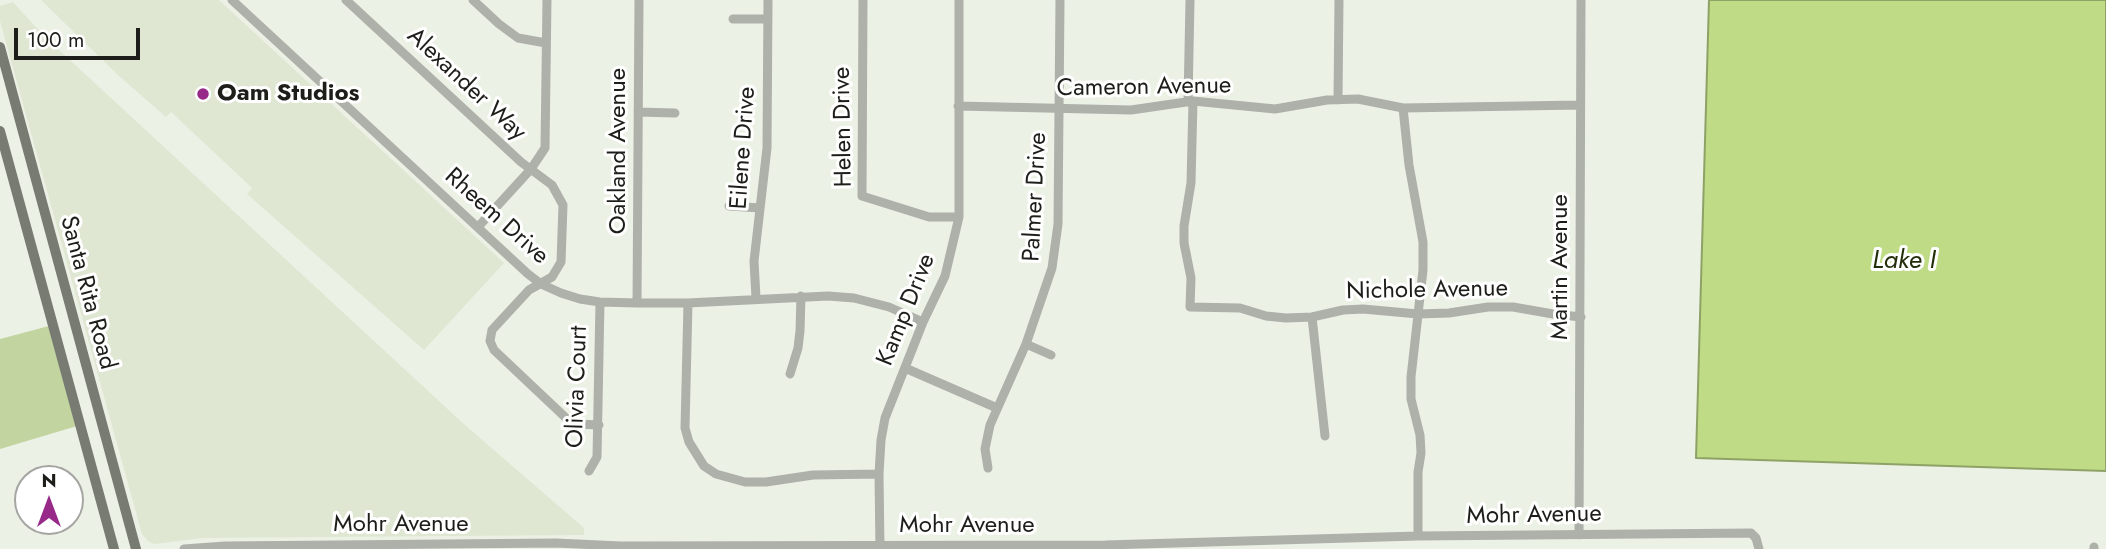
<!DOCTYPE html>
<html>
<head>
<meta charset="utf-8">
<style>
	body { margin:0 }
	#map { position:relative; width:2106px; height:549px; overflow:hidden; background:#ecf1e5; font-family:Jost,sans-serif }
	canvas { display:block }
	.north { position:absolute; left:14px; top:465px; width:70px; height:70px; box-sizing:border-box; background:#fff; border:2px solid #a5a5a3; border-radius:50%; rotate:0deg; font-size:19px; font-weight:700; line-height:28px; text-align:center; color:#1d1e1a }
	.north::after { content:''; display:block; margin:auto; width:24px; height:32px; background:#972989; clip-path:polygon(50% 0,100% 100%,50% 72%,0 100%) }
	.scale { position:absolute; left:14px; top:28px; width:126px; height:32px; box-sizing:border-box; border:4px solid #1d1e1a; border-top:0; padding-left:9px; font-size:21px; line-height:24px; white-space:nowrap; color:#1d1e1a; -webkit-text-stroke:5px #fff; paint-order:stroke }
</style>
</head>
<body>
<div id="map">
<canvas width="2106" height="549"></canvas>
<div class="north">N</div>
<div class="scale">100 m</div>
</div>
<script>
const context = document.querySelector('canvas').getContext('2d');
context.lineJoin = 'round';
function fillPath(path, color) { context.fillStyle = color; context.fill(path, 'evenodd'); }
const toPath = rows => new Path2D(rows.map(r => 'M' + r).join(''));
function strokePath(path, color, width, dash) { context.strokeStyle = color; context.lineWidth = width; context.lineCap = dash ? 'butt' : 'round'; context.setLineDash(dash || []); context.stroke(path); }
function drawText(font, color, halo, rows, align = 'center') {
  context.font = font + ' Jost,sans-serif'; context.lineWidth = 6; context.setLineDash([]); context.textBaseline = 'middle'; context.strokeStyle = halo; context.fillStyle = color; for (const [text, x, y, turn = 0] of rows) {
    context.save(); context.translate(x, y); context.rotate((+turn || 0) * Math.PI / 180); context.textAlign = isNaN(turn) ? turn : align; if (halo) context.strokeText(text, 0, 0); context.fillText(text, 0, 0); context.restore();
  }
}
fillPath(toPath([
	[41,0,219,0,504,263,424,350,247,194,252,188,171,112,166,117,119,76],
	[13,2,45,37,465,425,584,528,584,535,203,538,154,544,148,541,142,534,0,21,0,6]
]), '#dfe7d3');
fillPath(toPath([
	[49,326,77,426,0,449,0,339]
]), '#c2d4a0');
const water = toPath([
	[1709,0,2106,0,2106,471,1696,458,1709,0]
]);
fillPath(water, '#bfdb86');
strokePath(water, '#8ea266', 2);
strokePath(toPath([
	[232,0,528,274,541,284,561,293,580,299,600,302,637,303,688,303,828,296,854,298,889,307,923,322],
	[346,0,521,162,552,185,563,205,561,262,552,277,529,290,492,330,490,341,494,350,566,418,578,424,599,425],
	[473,0,499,24,518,38,546,43],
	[863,0,862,196,929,217,959,217],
	[733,19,768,19],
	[1338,100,1339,0],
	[1193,101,1191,183,1184,226,1184,243,1191,278,1190,307,1240,308,1266,316,1286,318,1312,317,1343,310,1363,309,1418,314,1449,313,1488,307,1513,307,1553,314,1581,317],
	[1188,102,1190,0],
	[958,106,1131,110,1193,101,1275,109,1327,100,1358,99,1403,108,1580,105],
	[1403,108,1409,165,1423,242,1423,270,1411,377,1411,399,1420,435,1421,453,1418,472,1418,536],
	[638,112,675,113],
	[729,206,760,208],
	[478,227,531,169,545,148,547,0],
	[756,298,754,261,767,148,768,0],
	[637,303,639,0],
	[688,303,685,428,689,442,704,466,716,474,745,482,766,482,813,475,879,474],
	[1312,317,1325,436],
	[1026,344,1051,355],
	[905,368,997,408],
	[790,374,798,348,800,331,801,296],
	[988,468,985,449,990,425,1026,344,1052,268,1058,224,1060,0],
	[589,471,597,457,600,302],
	[1579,535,1581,0],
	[2094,547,2094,549],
	[184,549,225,546,556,543,621,546,1105,545,1418,536,1751,533,1756,538,1759,549],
	[880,549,879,474,881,440,885,418,923,322,945,276,959,217,959,0]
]), '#aeb0aa', 9);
strokePath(toPath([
	[0,47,136,549],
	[0,131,114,549]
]), '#787b72', 10);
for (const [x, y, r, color] of [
	[203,94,7,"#972989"]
]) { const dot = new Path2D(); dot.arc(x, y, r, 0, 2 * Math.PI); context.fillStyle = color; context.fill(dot); strokePath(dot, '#fff', 2.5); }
drawText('24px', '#1d1e1a', '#fff', [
	["Alexander Way",466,85,43],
	["Cameron Avenue",1144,88,-1],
	["Helen Drive",844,127,-91],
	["Eilene Drive",744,148,-86],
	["Oakland Avenue",619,151,-90],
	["Palmer Drive",1036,197,-87],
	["Rheem Drive",496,217,42],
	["Martin Avenue",1561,267,-90],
	["Nichole Avenue",1427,291,-1],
	["Santa Rita Road",87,293,75],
	["Kamp Drive",907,310,-68],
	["Olivia Court",578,387,-88],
	["Mohr Avenue",1534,516,-1],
	["Mohr Avenue",401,525],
	["Mohr Avenue",967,526]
]);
drawText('bold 24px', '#1d1e1a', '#fff', [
	["Oam Studios",217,94]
], 'left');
drawText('italic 26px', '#242e0a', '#fff', [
	["Lake I",1904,262]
]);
</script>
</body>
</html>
